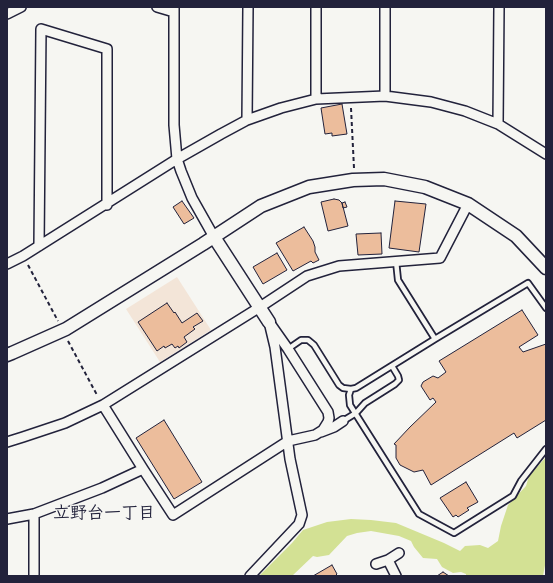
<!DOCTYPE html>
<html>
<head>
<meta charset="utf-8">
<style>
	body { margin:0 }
	#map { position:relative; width:553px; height:583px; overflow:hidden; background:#f6f6f2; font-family:"Indie Flower",sans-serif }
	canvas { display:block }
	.frame { position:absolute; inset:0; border:8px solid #22223b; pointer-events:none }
</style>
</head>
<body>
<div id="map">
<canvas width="553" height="583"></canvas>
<div class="frame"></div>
</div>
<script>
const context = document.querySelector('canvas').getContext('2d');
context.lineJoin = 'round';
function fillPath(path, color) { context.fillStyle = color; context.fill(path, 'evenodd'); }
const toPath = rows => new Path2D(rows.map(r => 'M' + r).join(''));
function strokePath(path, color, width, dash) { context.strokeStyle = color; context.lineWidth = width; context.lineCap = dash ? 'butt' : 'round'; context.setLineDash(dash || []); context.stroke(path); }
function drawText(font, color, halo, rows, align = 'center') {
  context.font = font + ' "Indie Flower","Klee One",sans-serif'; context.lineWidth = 3; context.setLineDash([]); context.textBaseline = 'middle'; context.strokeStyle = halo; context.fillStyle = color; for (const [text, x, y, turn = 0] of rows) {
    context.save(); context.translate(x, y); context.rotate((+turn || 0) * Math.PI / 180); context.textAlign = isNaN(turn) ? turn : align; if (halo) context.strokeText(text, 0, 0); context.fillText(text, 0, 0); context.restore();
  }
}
fillPath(toPath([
	[177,277,211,330,160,362,126,309]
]), '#f3e5d8');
fillPath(toPath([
	[546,457,546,560,543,576,466,576,466,574,461,572,453,573,442,567,437,559,423,558,414,547,411,541,399,536,371,531,357,533,347,536,329,555,317,557,313,556,292,576,259,576,292,543,303,530,327,522,351,519,371,520,396,523,444,543,460,551,465,546,480,545,488,548,498,541,501,526,508,505,526,486,529,476]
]), '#d3e194');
const building = toPath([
	[342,104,347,134,332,136,332,133,325,134,321,108,342,104],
	[334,199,339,200,342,203,348,226,328,231,321,202,334,199],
	[182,201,194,218,184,224,173,207,182,201],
	[395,201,426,204,419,252,389,248,395,201],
	[345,202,347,207,343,208,342,203,345,202],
	[304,227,313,241,315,247,315,252,319,260,313,263,311,261,293,271,276,243,304,227],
	[381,233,382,254,358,255,356,234,381,233],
	[277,253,287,270,263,284,253,267,277,253],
	[167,303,174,313,175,312,182,323,197,313,203,321,193,327,195,329,184,337,187,342,179,348,178,346,175,348,172,344,165,348,164,346,157,351,138,322,167,303],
	[522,310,538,335,519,347,523,352,546,344,546,420,517,438,514,433,431,485,423,470,414,472,400,465,396,458,396,445,394,444,410,427,436,402,433,398,430,400,421,386,423,382,433,376,438,378,446,372,439,361,522,310],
	[164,420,202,482,174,499,136,438,164,420],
	[466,482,478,502,467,508,469,510,458,517,456,515,453,517,440,498,466,482],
	[332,565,337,574,335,576,313,576,332,565],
	[443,572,449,576,437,576,443,572]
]);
fillPath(building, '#ecbd9c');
strokePath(building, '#22223b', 1);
const service = toPath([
	[435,339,528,283,546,308],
	[288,349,301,340,308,340,314,345,339,385,343,388,351,389,356,388,435,339,398,280,396,261],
	[351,389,349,395,350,405,419,514,454,533,513,496,521,481,546,449],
	[343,421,356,413,365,403,395,384,399,380,398,376,392,366]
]);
const minor = toPath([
	[157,7,174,12],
	[174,7,174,125,177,159,181,171,192,198,214,237],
	[316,7,316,99],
	[385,7,385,96],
	[7,14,21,7],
	[247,120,248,7],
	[498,124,499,7],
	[39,246,41,29,107,49,107,205],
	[7,264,23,256,177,159,221,134,247,120,281,108,316,99,385,96,431,102,465,111,498,124,546,154],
	[103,405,143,469,173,515,288,441,315,435,323,430,328,422,329,418,328,412,288,349,269,322],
	[321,432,334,427,343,421],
	[7,442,23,437,65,423,103,405,260,307,307,276,339,266,440,258,468,204],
	[34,514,34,576],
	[7,519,34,514,102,488,143,469],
	[388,560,396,576],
	[376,564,388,560,399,553],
	[250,576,299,524,302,515,290,459,275,347,270,326]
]);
const tertiary = toPath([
	[214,237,269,322],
	[7,355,12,353,66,329,203,244,261,206,309,187,353,180,384,179,425,187,468,204,516,236,546,268]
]);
strokePath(service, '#22223b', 8);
strokePath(minor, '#22223b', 12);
strokePath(tertiary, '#22223b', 15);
strokePath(toPath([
	[351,108,354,168],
	[28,265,58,321],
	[68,341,97,395]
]), '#22223b', 2, [4, 3]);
strokePath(service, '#f6f6f2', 4.5);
strokePath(minor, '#f6f6f2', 9);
strokePath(tertiary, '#f6f6f2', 12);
drawText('bold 17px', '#22223b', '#f6f6f2', [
	["立野台一丁目",104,515]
]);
</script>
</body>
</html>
